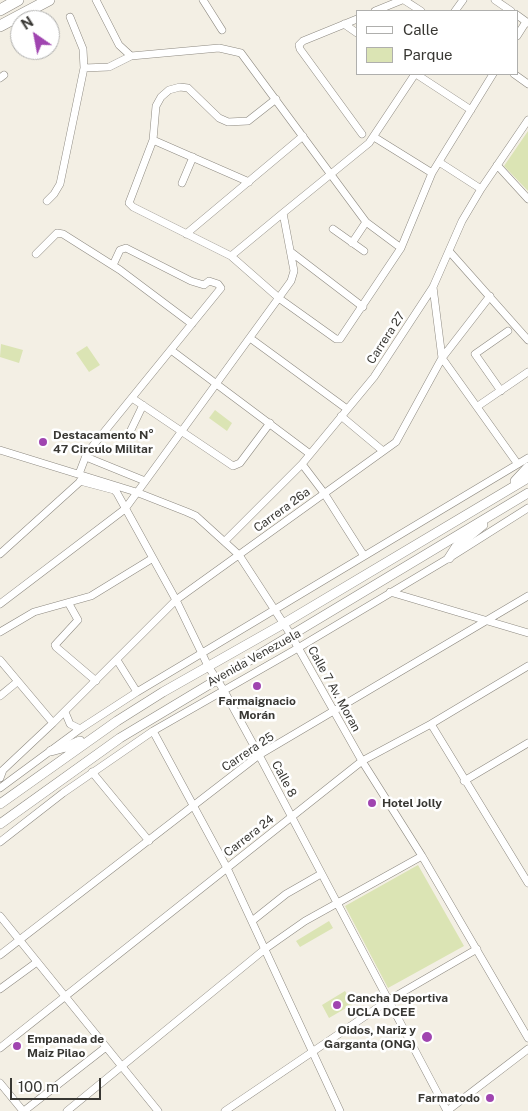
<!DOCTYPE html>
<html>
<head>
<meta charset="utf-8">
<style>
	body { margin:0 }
	#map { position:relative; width:528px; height:1111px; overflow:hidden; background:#f3efe4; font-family:"Public Sans",sans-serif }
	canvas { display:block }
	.legend { position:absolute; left:356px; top:10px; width:162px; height:65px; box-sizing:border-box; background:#fff; border:1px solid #afafad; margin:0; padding:6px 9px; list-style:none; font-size:15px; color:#383733 }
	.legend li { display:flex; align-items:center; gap:10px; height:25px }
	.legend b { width:25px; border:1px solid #afafad }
	.north { position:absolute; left:10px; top:10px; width:50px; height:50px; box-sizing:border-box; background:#fff; border:1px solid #afafad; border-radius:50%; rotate:327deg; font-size:14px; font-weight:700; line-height:20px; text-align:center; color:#383733 }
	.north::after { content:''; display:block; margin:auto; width:18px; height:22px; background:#a045b0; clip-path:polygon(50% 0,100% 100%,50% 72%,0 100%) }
	.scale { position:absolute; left:10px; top:1078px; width:91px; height:22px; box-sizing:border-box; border:2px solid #383733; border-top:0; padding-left:6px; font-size:15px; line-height:18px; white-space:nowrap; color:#383733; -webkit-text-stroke:4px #fff; paint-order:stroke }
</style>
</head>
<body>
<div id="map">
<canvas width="528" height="1111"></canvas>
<ul class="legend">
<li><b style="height:6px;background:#fff"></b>Calle</li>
<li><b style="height:14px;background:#dbe4b4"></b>Parque</li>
</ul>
<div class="north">N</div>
<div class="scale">100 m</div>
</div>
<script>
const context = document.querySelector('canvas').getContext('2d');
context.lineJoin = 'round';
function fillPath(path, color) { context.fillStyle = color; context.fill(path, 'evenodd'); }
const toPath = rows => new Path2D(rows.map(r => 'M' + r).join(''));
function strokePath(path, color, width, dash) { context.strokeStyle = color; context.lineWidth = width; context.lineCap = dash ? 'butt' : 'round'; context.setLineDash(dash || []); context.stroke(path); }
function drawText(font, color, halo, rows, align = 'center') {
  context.font = font + ' "Public Sans",sans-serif'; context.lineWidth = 5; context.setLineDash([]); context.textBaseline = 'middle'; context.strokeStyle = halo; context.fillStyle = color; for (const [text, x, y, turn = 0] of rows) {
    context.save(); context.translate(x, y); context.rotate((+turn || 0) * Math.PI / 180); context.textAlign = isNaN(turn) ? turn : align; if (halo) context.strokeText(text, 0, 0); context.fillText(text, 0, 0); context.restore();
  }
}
fillPath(toPath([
	[528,131,528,191,504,166],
	[1,344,23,350,19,363,0,357],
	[87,346,100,365,89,372,76,353],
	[215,410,232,423,227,431,209,418],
	[418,865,464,946,388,988,345,906],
	[329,921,333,928,300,947,296,941],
	[345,991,353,1004,329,1018,322,1005]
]), '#dbe4b4');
const minor = toPath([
	[96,0,119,45,131,56,219,48,241,53,366,222,401,248],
	[203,0,222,30],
	[404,0,421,11],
	[495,0,511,11],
	[375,11,402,0],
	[455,11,463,0],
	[517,15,528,23],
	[70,17,83,49,84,68],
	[357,19,303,41,299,45,300,49,362,134],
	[344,24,357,33],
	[517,36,526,22],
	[416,74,471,110],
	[514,74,528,84],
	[0,78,4,75],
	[276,99,248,121,228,122,219,118,188,88,180,87,169,90,161,97,156,106,153,140,129,203,133,207,231,256,280,299,336,339,340,339,401,248,432,173,493,74],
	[374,137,432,173],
	[153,140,249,182],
	[439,162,481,189],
	[497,165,528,199],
	[182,183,193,157],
	[47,201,54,194,60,184,84,68,109,67,131,56],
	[333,229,364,251],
	[186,234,303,136],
	[352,243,366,222],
	[449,251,528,340],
	[291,252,363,307],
	[36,254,57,233,63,234,120,270,192,324],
	[231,256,283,213],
	[433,287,442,358,517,463],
	[250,338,347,409],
	[171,350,310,454],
	[501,391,475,354,508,331],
	[132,398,233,466,240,463,270,423],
	[478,406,528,372],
	[341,416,383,451],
	[130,432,143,405],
	[0,450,136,492,187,512,196,516,239,555,291,635,362,761,422,856,528,1038],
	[86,457,145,481],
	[302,464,324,493,364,556],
	[79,474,87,453,221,288,218,284,209,281,204,285,191,281,126,248,120,250,113,265],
	[80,481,114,490,117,493,176,600,208,666,223,689,259,755,447,1111,528,1049],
	[225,541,302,464,374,377,433,287,462,221,481,189,528,120],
	[0,554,83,479],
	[390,592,528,633],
	[0,604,125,509,291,281,294,271,283,213,369,143,415,74],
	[69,604,78,620,55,645,56,647,96,681],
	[0,632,34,612,91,596,153,558],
	[0,660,53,723,176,600,396,442,442,358,490,296],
	[117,660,137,692],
	[0,696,17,682],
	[65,712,70,724,80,729],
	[431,724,528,883],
	[153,731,227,868,340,1111],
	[92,772,149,841],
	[0,778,3,770,53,723],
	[464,781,528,743],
	[0,788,80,729,137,692,528,458],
	[0,842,63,793,153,731,298,648,449,558,528,508],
	[0,916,158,1111],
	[252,921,286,894,321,874],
	[0,955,259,755,528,596],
	[0,989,37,962],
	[0,1048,362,761,431,724,528,666],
	[0,1083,23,1111],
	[24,1111,106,1047],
	[67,1111,265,949,305,921,422,856],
	[225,1111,389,1000,477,949]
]);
const tertiary = toPath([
	[515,481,528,467],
	[449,558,456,547,483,525],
	[51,751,66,747,80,741],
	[0,804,117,721,163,692,283,624,528,478],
	[0,824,120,738,528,493]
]);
const primary = toPath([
	[0,10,18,0],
	[0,26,49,0]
]);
strokePath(minor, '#8d8980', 8);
strokePath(tertiary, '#8d8980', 10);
strokePath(primary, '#8d8980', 12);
strokePath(minor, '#fff', 7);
strokePath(tertiary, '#fff', 9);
strokePath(primary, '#fff', 11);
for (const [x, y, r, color] of [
	[43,442,5,"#a045b0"],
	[257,686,5,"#a045b0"],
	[372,803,5,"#a045b0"],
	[337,1005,5,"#a045b0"],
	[427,1037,6,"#a045b0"],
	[17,1046,5,"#a045b0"],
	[490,1098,5,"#a045b0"]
]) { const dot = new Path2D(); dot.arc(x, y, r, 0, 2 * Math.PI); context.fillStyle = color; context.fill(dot); strokePath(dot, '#fff', 2); }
drawText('12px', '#383733', '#fff', [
	["Carrera 27",386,338,-57],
	["Carrera 26a",282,510,-36],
	["Avenida Venezuela",254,658,-29],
	["Calle 7 Av. Moran",334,689,61],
	["Carrera 25",248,752,-34],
	["Calle 8",284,779,62],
	["Carrera 24",249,836,-38]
]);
drawText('bold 12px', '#383733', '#fff', [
	["Destacamento N°",53,435],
	["47 Circulo Militar",53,449],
	["Farmaignacio",257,701,"center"],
	["Morán",257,715,"center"],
	["Hotel Jolly",382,803],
	["Cancha Deportiva",347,998],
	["UCLA DCEE",347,1012],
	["Oidos, Nariz y",416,1030,"right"],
	["Garganta (ONG)",416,1044,"right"],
	["Empanada de",27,1039],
	["Maiz Pilao",27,1053],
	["Farmatodo",480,1098,"right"]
], 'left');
</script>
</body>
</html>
